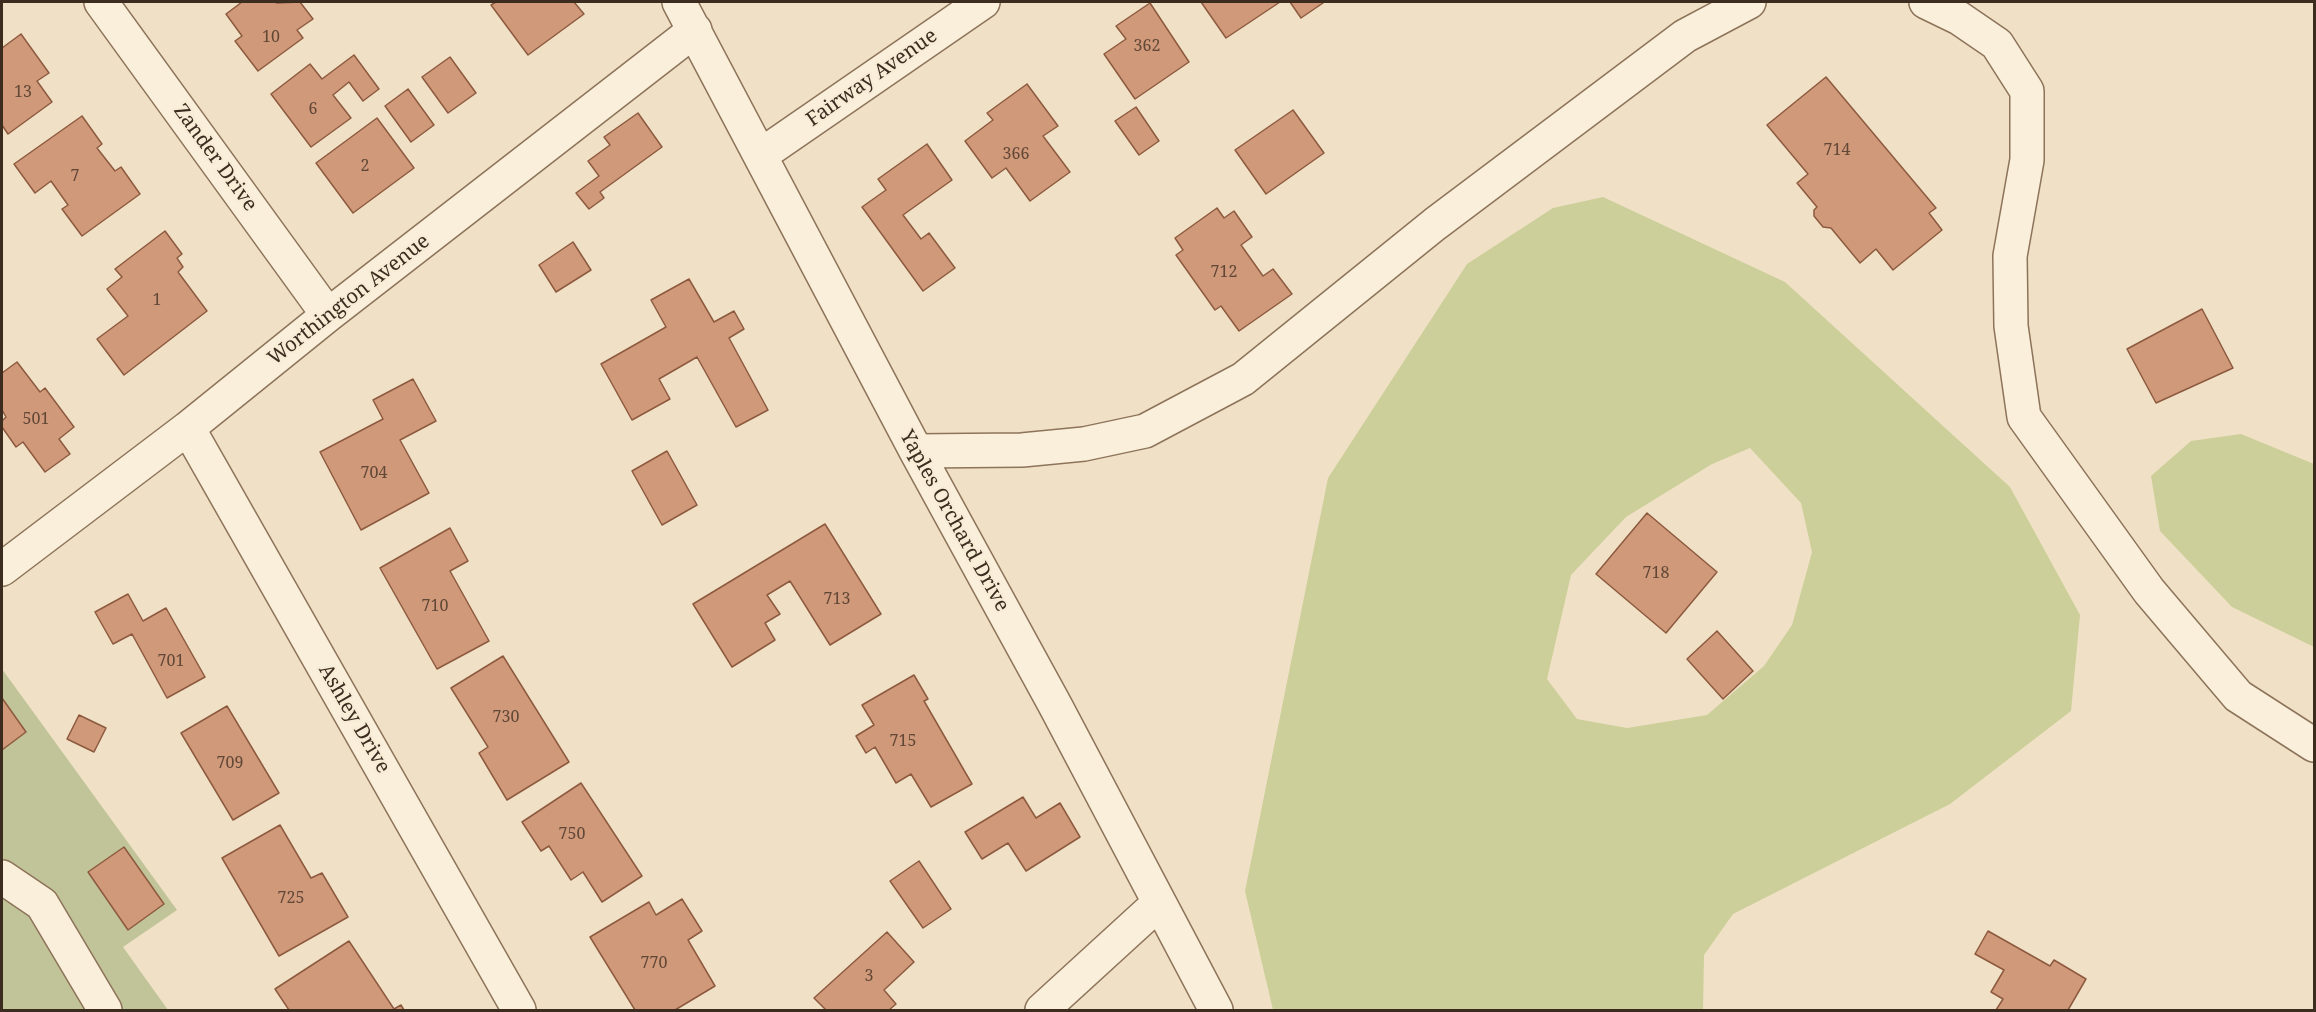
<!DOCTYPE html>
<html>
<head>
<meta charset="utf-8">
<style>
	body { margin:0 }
	#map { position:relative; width:2316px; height:1012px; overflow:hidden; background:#f0e1c6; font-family:"Noto Serif",serif }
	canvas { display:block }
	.frame { position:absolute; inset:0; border:3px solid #3c2c1f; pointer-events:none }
</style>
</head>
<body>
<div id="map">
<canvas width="2316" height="1012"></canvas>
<div class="frame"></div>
</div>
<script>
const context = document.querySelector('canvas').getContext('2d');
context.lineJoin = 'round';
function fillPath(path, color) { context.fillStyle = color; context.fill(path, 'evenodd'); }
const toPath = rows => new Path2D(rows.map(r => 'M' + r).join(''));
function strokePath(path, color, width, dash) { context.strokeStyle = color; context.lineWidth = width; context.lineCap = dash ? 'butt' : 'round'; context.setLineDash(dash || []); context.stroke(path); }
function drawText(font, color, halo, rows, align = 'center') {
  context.font = font + ' "Noto Serif",serif'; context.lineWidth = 4.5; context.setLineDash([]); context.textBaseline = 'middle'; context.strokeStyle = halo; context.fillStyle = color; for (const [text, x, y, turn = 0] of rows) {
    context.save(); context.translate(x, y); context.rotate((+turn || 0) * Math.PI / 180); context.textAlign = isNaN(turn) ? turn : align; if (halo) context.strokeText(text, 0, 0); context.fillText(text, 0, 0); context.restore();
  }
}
fillPath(toPath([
	[1603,197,1785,282,2010,487,2080,615,2071,711,1950,804,1733,914,1704,955,1703,1010,1273,1010,1245,891,1328,478,1467,264,1553,208],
	[1750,448,1801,503,1812,552,1792,625,1764,666,1707,715,1627,728,1577,719,1547,679,1571,575,1626,517,1712,464],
	[2241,434,2314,464,2314,647,2232,607,2160,531,2151,476,2191,441]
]), '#cccf99');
fillPath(toPath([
	[2,669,177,910,123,947,168,1010,2,1010]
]), '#c1c498');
const building = toPath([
	[242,2,275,2,277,3,300,2,313,19,297,30,303,38,258,71,235,41,242,36,226,14,242,2],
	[496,2,574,2,584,14,528,55,491,5,496,2],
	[1201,2,1280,2,1226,38,1201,2],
	[1290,2,1322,2,1323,3,1301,18,1290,2],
	[1150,3,1189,62,1135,99,1104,54,1126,39,1116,26,1150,3],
	[21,34,49,73,37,81,52,102,8,134,2,125,2,48,21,34],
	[354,55,379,89,363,101,349,82,333,95,351,118,311,147,271,94,310,64,322,79,354,55],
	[450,57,476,93,448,113,422,77,450,57],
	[1826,77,1936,208,1929,213,1942,230,1893,270,1876,249,1860,263,1831,228,1823,227,1814,216,1814,210,1817,207,1797,183,1808,174,1767,125,1826,77],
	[1027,84,1058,126,1043,136,1070,172,1030,201,1006,168,992,178,965,141,993,120,987,113,1027,84],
	[408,89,434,125,411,142,385,106,408,89],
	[1136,107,1159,141,1139,155,1115,121,1136,107],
	[1293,110,1324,153,1266,194,1235,150,1293,110],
	[638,113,662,147,600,192,604,198,589,209,576,193,599,176,588,161,610,145,604,137,638,113],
	[82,116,102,144,97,148,115,171,121,167,140,194,82,236,62,209,68,205,51,181,35,193,14,164,82,116],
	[377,118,414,168,353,213,316,163,377,118],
	[927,144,952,180,903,215,921,239,929,233,955,268,923,291,862,207,886,190,878,179,927,144],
	[1217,208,1224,218,1234,211,1252,237,1241,245,1263,276,1273,269,1292,294,1239,331,1221,306,1215,310,1176,255,1183,250,1175,238,1217,208],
	[165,231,182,254,177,258,183,267,178,272,207,311,124,375,97,339,128,316,107,289,122,277,115,269,165,231],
	[573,242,591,270,556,292,539,265,573,242],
	[689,279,714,322,734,311,744,329,729,338,768,410,736,427,697,357,659,379,670,399,632,420,601,364,666,327,651,300,689,279],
	[2202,309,2233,368,2156,403,2127,349,2202,309],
	[17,362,40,392,45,388,74,427,59,439,70,454,45,472,23,442,16,447,2,427,2,421,6,417,2,410,2,373,17,362],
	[413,379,436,421,400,440,429,493,361,530,320,452,383,419,373,400,413,379],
	[667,451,697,505,662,525,632,471,667,451],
	[1647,513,1717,572,1666,633,1596,574,1647,513],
	[825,524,881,614,830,645,790,581,767,595,780,614,765,623,775,640,732,667,693,604,825,524],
	[450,528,468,561,450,571,489,641,437,669,380,568,450,528],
	[128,594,143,621,166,608,205,677,167,698,132,634,113,644,95,612,128,594],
	[1717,631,1753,671,1723,699,1687,659,1717,631],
	[503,656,569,762,507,800,479,753,488,747,451,688,503,656],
	[914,675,928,699,924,701,972,784,931,807,911,774,896,783,875,747,866,753,856,736,874,725,862,705,914,675],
	[2,698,26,732,2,750,2,698],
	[227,706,279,793,233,820,181,733,227,706],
	[79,715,106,728,94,752,67,739,79,715],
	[581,783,642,876,602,902,583,872,571,880,549,846,541,851,522,822,581,783],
	[1023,797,1036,818,1060,803,1080,837,1026,871,1008,843,982,859,965,832,1023,797],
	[280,825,311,878,322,873,348,917,279,956,222,858,280,825],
	[124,847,164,904,128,930,88,872,124,847],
	[919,861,951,909,923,928,890,881,919,861],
	[682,899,702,931,688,940,715,986,675,1010,635,1010,590,937,649,902,656,915,682,899],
	[1988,931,2050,966,2054,960,2086,979,2068,1010,1996,1010,2003,999,1991,992,2004,970,1975,954,1988,931],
	[887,932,914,962,884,990,896,1004,889,1010,826,1010,814,998,887,932],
	[349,941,394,1009,401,1005,404,1010,289,1010,275,989,349,941]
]);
fillPath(building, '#d0997a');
strokePath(building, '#8d5a3f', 1.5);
const minor = toPath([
	[101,2,328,315],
	[679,2,916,451,1055,705,1216,1010],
	[1926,2,1959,18,1997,44,2027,91,2027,160,2010,256,2011,326,2024,417,2149,591,2238,696,2314,745],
	[761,155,983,2],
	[188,428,519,1010],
	[916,451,1022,450,1084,444,1145,431,1243,379,1435,224,1685,36,1749,2],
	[2,569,188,428,328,315,695,30],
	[2,877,42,904,105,1010],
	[1042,1010,1158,904]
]);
strokePath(minor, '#8d735a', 36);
strokePath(minor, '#faefda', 33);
drawText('16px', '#614736', null, [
	["10",271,37],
	["362",1147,46],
	["13",23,92],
	["6",313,109],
	["714",1837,150],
	["366",1016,154],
	["2",365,166],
	["7",75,176],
	["712",1224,272],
	["1",157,300],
	["501",36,419],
	["704",374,473],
	["718",1656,573],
	["713",837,599],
	["710",435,606],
	["701",171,661],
	["730",506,717],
	["715",903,741],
	["709",230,763],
	["750",572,834],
	["725",291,898],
	["770",654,963],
	["3",869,976]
]);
drawText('20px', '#3c2c1f', '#f7ecd6', [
	["Fairway Avenue",872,78,-35],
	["Zander Drive",215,158,54],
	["Worthington Avenue",349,300,-38],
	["Yaples Orchard Drive",954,521,61],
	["Ashley Drive",354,719,60]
]);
</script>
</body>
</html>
